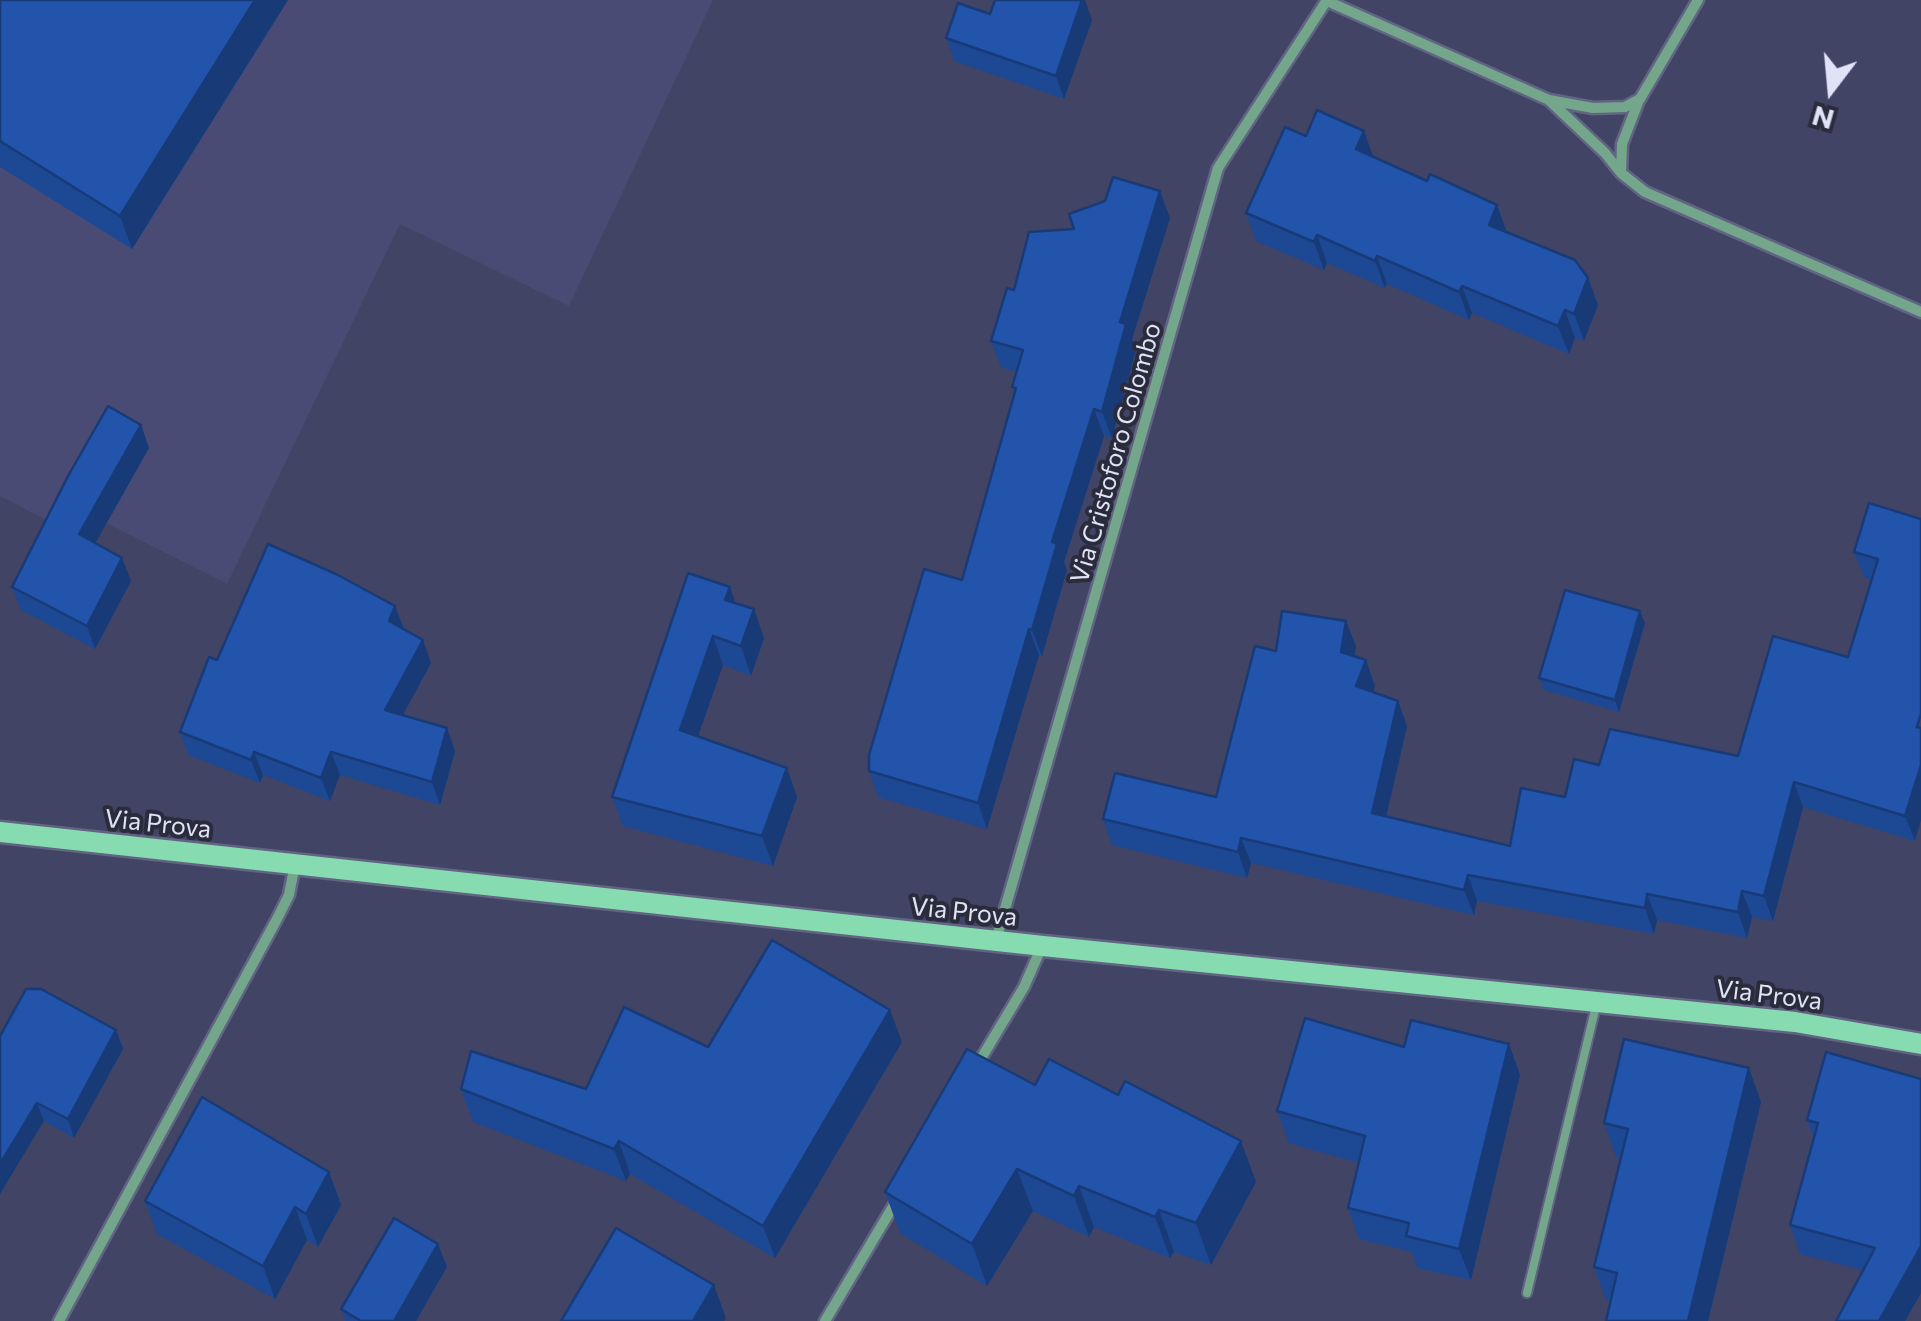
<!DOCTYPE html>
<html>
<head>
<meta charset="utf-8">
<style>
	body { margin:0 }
	#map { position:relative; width:1921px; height:1321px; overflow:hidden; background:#414465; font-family:Commissioner,sans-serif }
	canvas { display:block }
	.north { position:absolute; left:1781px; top:40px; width:100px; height:100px; -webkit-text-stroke:8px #2b2c3b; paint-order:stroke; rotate:196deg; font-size:28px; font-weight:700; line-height:40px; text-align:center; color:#e0e2f7 }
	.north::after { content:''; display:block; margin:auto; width:35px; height:45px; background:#e0e2f7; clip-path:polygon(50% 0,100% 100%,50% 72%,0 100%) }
</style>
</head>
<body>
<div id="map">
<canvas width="1921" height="1321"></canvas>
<div class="north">N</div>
</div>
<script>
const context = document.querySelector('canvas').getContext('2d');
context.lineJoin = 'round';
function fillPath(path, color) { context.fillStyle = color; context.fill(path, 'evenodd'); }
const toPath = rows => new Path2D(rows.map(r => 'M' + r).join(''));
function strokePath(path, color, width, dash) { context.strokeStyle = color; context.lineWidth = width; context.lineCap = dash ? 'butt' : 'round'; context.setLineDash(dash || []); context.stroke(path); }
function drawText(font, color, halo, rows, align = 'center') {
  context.font = font + ' Commissioner,sans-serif'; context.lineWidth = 8; context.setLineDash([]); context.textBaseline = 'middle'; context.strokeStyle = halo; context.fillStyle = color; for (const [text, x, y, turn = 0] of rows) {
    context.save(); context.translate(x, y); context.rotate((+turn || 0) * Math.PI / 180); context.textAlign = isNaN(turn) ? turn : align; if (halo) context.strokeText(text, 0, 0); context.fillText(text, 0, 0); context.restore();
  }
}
fillPath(toPath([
	[0,0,713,0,569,306,400,224,227,584,67,503,54,524,0,496]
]), '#494b74');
const service = toPath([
	[1527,1293,1596,1006]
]);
const minor = toPath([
	[1327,1,1549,100,1593,108,1625,107,1640,99,1698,0],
	[1550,101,1605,153,1621,173,1645,192,1921,312],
	[1621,173,1622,144,1639,100],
	[996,940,1218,168,1327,0],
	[976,1067,1024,987,1042,946],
	[59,1321,277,919,289,895,295,864],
	[825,1321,898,1198]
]);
const secondary = toPath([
	[0,832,1043,946,1795,1022,1921,1044]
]);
strokePath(service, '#616482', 12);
strokePath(minor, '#616482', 15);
strokePath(secondary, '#616482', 25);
strokePath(service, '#73a68b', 8);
strokePath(minor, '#73a68b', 10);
strokePath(secondary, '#87dbb0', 20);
fillPath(toPath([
	[0,0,288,0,132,249,0,167],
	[990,14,1092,20,1064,99,954,61,946,38],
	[1364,131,1373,157,1427,181,1497,205,1507,232,1588,278,1598,305,1584,341,1575,338,1569,354,1472,313,1469,320,1387,284,1385,288,1327,263,1324,270,1256,241,1246,213,1306,136],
	[1170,218,1132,339,1136,350,1112,438,1104,436,1064,562,1067,570,1042,656,1039,655,987,829,878,797,869,771,962,580,1014,394,1012,387,1016,372,1001,367,991,341,1014,290,1074,229],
	[141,425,149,448,95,543,122,558,131,581,95,649,21,610,12,587],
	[1921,519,1915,841,1803,807,1773,921,1752,917,1747,938,1657,920,1654,934,1477,901,1474,915,1251,863,1247,878,1112,845,1103,819,1216,797,1276,651,1356,646,1354,656,1366,660,1375,686,1373,692,1398,701,1407,726,1386,817,1510,846,1599,765,1738,756,1848,657,1872,580,1864,577,1854,552],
	[688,573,735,603,764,638,751,676,723,665,698,736,797,797,773,866,623,826,612,797],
	[395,606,404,629,431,663,403,715,455,751,440,805,340,775,330,801,263,775,260,783,188,755,180,732,217,660],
	[1645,623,1619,712,1544,690,1539,678],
	[116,1030,123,1049,74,1138,44,1121,0,1036],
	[902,1042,775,1258,630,1174,626,1181,473,1122,461,1089,586,1089,708,1047],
	[1509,1044,1520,1075,1471,1280,1417,1268,1412,1252,1359,1239,1348,1208,1359,1163,1289,1143,1277,1111,1404,1047],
	[1921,1079,1921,1293,1905,1321,1863,1270,1800,1254,1790,1225,1814,1139,1807,1120],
	[1035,1085,1256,1182,1211,1265,1174,1252,1170,1258,1094,1227,1089,1237,1033,1211,987,1286,900,1233,885,1192],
	[1761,1102,1708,1321,1606,1321,1610,1301,1606,1300,1594,1267,1621,1158,1616,1157,1604,1123],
	[329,1172,341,1205,318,1247,307,1240,275,1299,157,1234,145,1201],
	[438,1244,447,1267,416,1321,346,1321,341,1309]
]), '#1d4893');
fillPath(toPath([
	[255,0,288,0,132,249,120,216],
	[1082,0,1085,0,1092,20,1064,99,1056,76],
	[1364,131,1374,159,1356,149],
	[1160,191,1170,218,1132,339,1136,350,1112,438,1102,412,1120,322],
	[1497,205,1507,233,1489,225],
	[1317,235,1327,263,1324,270,1314,242],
	[1377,256,1387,284,1385,288,1375,261],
	[1588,278,1598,305,1584,341,1574,314],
	[1462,286,1472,313,1469,320,1459,292],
	[1565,310,1575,338,1569,354,1558,326],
	[1094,409,1104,436,1064,562,1067,570,1042,656,1032,630,1052,542],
	[141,425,149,448,87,558,79,534],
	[122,558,131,581,95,649,87,626],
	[730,587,740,616,725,600],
	[395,606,404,629,389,621],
	[754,609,764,638,751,676,741,646],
	[1640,611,1645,623,1619,712,1615,700],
	[1346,621,1356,646,1351,678,1341,652],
	[1029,629,1039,655,987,829,978,803],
	[713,636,723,665,690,759,680,730],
	[423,640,431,663,393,733,385,710],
	[1366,660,1375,686,1366,712,1356,686],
	[1398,701,1407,726,1381,839,1372,813],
	[447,728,455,751,440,805,432,782],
	[254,752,263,775,260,783,251,760],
	[331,752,340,775,330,801,321,778],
	[1921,765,1921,820,1915,841,1905,816],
	[787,768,797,797,773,866,762,836],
	[1794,782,1803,807,1773,921,1764,896],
	[1241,838,1251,863,1247,878,1238,852],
	[1468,875,1477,901,1474,915,1464,890],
	[1742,891,1752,917,1747,938,1738,912],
	[1647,894,1657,920,1654,934,1645,908],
	[890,1010,902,1042,775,1258,763,1226],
	[116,1030,123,1049,74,1138,68,1119],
	[1509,1044,1520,1075,1471,1280,1459,1249],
	[1749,1068,1761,1102,1708,1321,1688,1321],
	[37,1103,44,1121,0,1194,0,1164],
	[619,1141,630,1174,626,1181,614,1149],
	[1241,1141,1256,1182,1211,1265,1196,1223],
	[1017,1169,1033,1211,987,1286,972,1244],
	[329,1172,341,1205,318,1247,306,1214],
	[1079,1186,1094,1227,1089,1237,1074,1196],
	[295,1207,307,1240,275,1299,263,1266],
	[1159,1210,1174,1252,1170,1258,1155,1217],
	[438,1244,447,1267,416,1321,394,1321],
	[1921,1246,1921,1293,1905,1321,1879,1321],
	[714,1285,726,1318,724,1321,693,1321]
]), '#183b78');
const building = toPath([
	[0,0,255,0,120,216,0,141,0,0],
	[995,0,1082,0,1056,76,946,38,958,3,990,14,995,0],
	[1317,110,1364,131,1356,149,1427,181,1430,174,1497,205,1489,225,1575,260,1588,278,1574,314,1565,310,1558,326,1462,286,1459,292,1377,256,1375,261,1317,235,1314,242,1246,213,1285,127,1306,136,1317,110],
	[1113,177,1160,191,1120,322,1126,324,1102,412,1094,409,1052,542,1057,544,1032,630,1029,629,978,803,869,771,869,755,924,569,962,580,1016,388,1012,387,1023,350,991,341,1007,288,1014,290,1029,232,1074,229,1069,214,1105,201,1113,177],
	[108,406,141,425,79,534,122,558,87,626,12,587,68,476,108,406],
	[1869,503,1921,519,1921,713,1917,727,1921,728,1921,765,1905,816,1794,782,1764,896,1742,891,1738,912,1647,894,1645,908,1468,875,1464,890,1241,838,1238,852,1103,819,1115,773,1216,797,1255,646,1276,651,1282,611,1346,621,1341,652,1366,660,1356,686,1398,701,1372,813,1510,846,1521,788,1565,797,1574,759,1599,765,1610,729,1738,756,1773,636,1848,657,1878,559,1854,552,1869,503],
	[268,544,336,574,395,606,389,621,423,640,385,710,447,728,432,782,331,752,321,778,254,752,251,760,180,732,209,657,217,660,268,544],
	[688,573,730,587,725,600,754,609,741,646,713,636,680,730,787,768,762,836,612,797,688,573],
	[1565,590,1640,611,1615,700,1539,678,1565,590],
	[772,940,890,1010,763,1226,619,1141,614,1149,461,1089,471,1051,586,1089,624,1007,708,1047,772,940],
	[26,989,41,989,116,1030,68,1119,37,1103,0,1164,0,1036,26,989],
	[1305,1018,1404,1047,1411,1020,1509,1044,1459,1249,1406,1236,1409,1223,1348,1208,1365,1136,1277,1111,1305,1018],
	[1624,1039,1749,1068,1688,1321,1606,1321,1617,1273,1594,1267,1628,1129,1604,1123,1624,1039],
	[967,1049,1035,1085,1049,1059,1118,1095,1125,1081,1241,1141,1196,1223,1159,1210,1155,1217,1079,1186,1074,1196,1017,1169,972,1244,885,1192,967,1049],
	[1826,1052,1921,1079,1921,1246,1879,1321,1836,1321,1875,1248,1790,1225,1818,1123,1807,1120,1826,1052],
	[202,1097,329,1172,306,1214,295,1207,263,1266,145,1201,202,1097],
	[394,1218,438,1244,394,1321,361,1321,341,1309,394,1218],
	[616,1228,714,1285,693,1321,561,1321,616,1228]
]);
fillPath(building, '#2254ab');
strokePath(building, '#183b78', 2.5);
drawText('25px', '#e0e2f7', '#2b2c3b', [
	["Via Cristoforo Colombo",1116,453,-74],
	["Via Prova",158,824,6],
	["Via Prova",964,912,6],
	["Via Prova",1769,995,7]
]);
</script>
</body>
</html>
